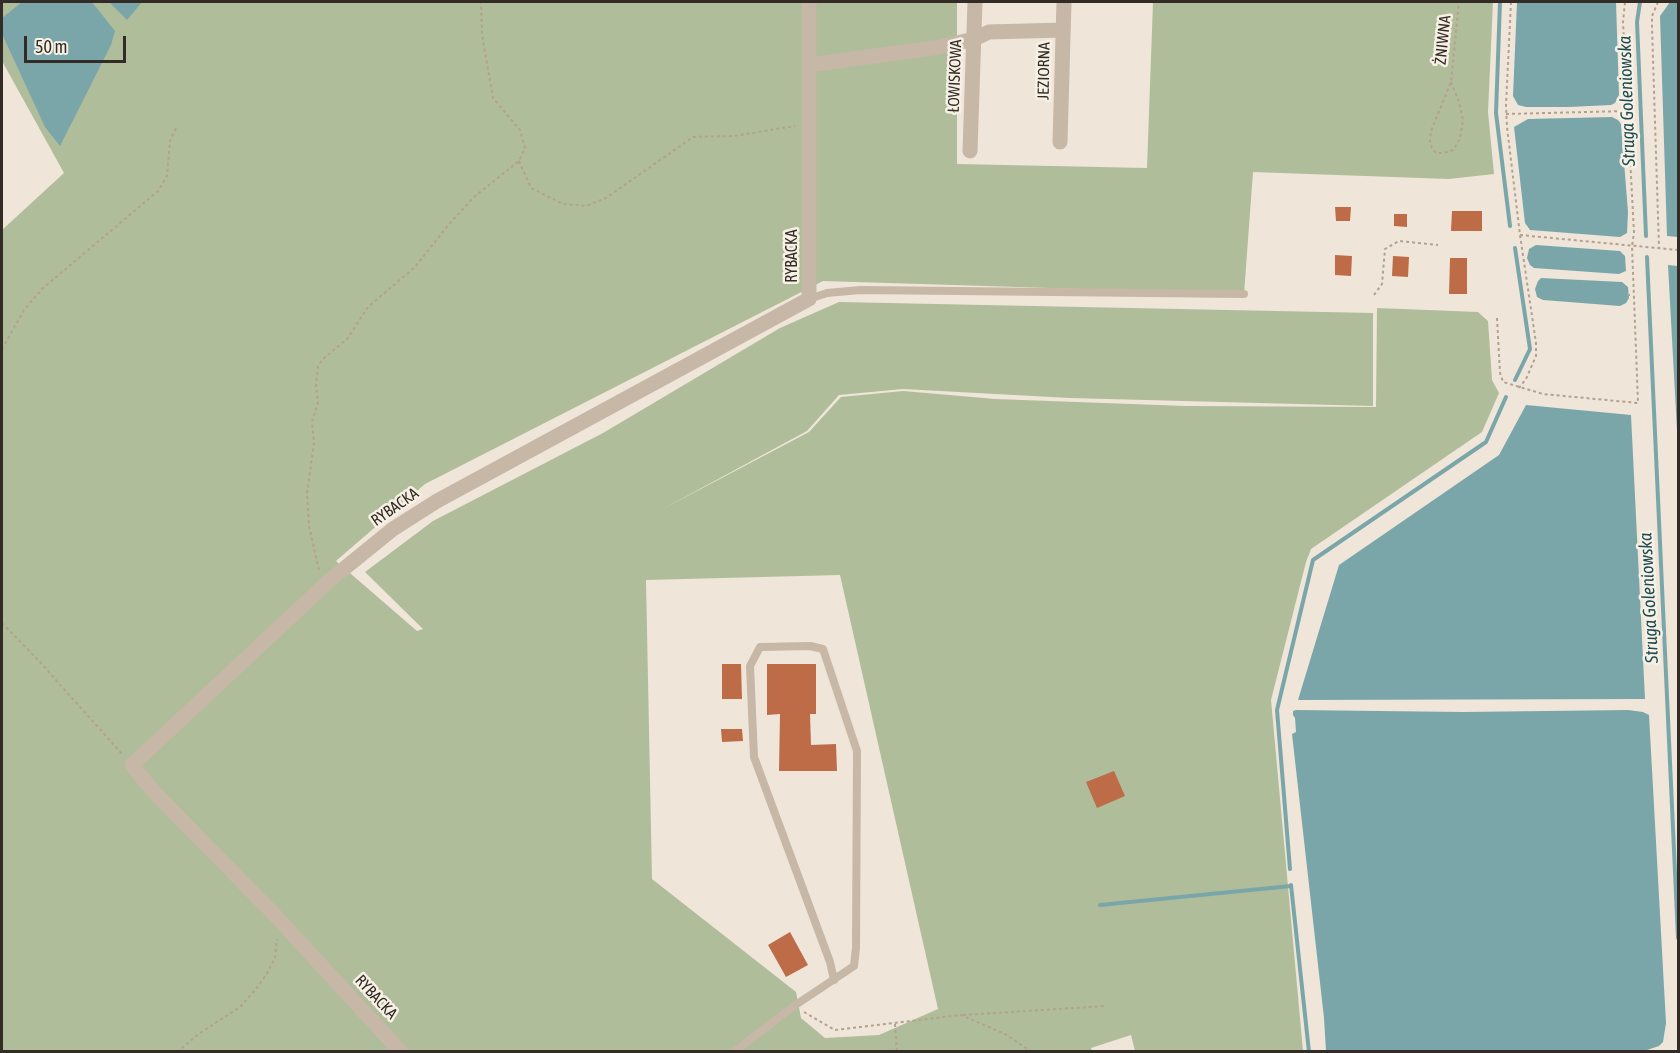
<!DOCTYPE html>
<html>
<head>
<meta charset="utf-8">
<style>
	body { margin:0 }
	#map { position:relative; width:1680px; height:1053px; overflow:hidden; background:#efe6d9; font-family:"Asap Condensed",sans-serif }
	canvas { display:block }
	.frame { position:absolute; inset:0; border:3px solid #332b26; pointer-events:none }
	.scale { position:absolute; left:24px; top:36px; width:102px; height:27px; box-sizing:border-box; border:3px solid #332b26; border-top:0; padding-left:8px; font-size:18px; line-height:21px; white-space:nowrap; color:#332b26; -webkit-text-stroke:4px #f7f0e5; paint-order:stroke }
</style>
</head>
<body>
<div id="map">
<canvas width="1680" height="1053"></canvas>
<div class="frame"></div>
<div class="scale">50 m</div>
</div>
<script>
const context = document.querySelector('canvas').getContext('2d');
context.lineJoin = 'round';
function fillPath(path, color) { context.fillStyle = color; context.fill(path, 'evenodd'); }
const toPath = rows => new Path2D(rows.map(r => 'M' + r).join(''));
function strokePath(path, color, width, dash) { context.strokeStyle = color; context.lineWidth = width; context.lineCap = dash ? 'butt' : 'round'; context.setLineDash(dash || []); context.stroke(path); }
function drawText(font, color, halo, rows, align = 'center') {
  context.font = font + ' "Asap Condensed",sans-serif'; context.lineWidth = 5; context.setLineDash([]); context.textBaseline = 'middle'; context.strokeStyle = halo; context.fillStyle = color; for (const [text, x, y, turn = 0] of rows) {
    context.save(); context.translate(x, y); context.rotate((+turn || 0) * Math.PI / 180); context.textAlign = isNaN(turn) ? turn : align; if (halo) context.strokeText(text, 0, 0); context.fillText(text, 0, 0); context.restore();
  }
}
fillPath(toPath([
	[2,2,957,2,957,164,1147,168,1153,2,1493,2,1488,112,1494,174,1449,179,1253,172,1244,294,823,281,425,484,336,561,417,631,423,629,365,572,433,521,603,433,780,328,839,302,1373,313,1373,406,1070,398,903,389,839,395,807,431,659,511,809,432,841,397,903,391,995,399,1186,406,1376,407,1377,308,1478,312,1488,321,1492,380,1499,393,1482,432,1311,549,1306,562,1271,700,1303,1051,1135,1051,1131,1035,1091,1048,1092,1052,2,1052,2,230,64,173,2,61],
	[840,575,938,1009,879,1035,825,1038,801,1018,796,992,652,879,646,580]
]), '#b0bd9a');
fillPath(toPath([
	[22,2,92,2,115,31,111,45,60,146,45,127,2,34,2,18],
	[109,2,142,2,127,20],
	[1517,2,1616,2,1619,95,1615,103,1611,105,1569,107,1526,107,1518,105,1513,96],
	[1670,2,1678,2,1678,237,1667,236,1660,16],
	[1612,117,1618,120,1621,124,1628,212,1627,233,1620,237,1530,230,1525,223,1514,127,1528,119],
	[1536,245,1620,251,1625,256,1626,271,1619,274,1534,268,1530,265,1527,258,1529,249],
	[1668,265,1678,266,1678,449],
	[1541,278,1622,282,1628,287,1629,298,1626,303,1620,306,1543,300,1537,297,1535,289,1538,281],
	[1526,405,1631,415,1645,699,1298,700,1339,565,1499,455],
	[1296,710,1463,712,1628,710,1643,712,1649,715,1666,1023,1663,1042,1659,1046,1641,1052,1326,1051,1324,1018,1292,734,1296,732,1295,718,1293,715,1293,711]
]), '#7aa6aa');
strokePath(toPath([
	[1500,2,1496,113,1510,226],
	[1640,2,1637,22,1646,236],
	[1515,248,1530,349,1515,380],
	[1647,257,1678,938],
	[1290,869,1277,710,1313,560,1486,442,1506,397],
	[1291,885,1309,1052],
	[1100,905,1291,886]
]), '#7aa6aa', 4);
fillPath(toPath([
	[1335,207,1351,207,1350,221,1336,221],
	[1452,211,1482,211,1482,231,1451,231],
	[1394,214,1407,214,1407,227,1394,226],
	[1335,255,1352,256,1351,276,1335,275],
	[1393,256,1409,257,1408,277,1392,276],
	[1450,258,1467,258,1467,294,1449,294],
	[722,664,741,664,742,699,722,699],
	[767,664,816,664,816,714,810,714,811,745,836,744,837,771,779,771,780,714,767,715],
	[721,729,742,729,743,741,722,742],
	[1114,771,1125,796,1097,808,1086,782],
	[790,932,808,965,786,977,768,945]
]), '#be6b48');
strokePath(toPath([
	[1511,2,1506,105,1507,127,1520,235,1536,343,1536,356,1526,379,1519,388],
	[1658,2,1652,16,1652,27,1659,248],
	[1451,82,1459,102,1463,120,1460,139,1453,150,1444,153,1436,153,1432,148,1430,141,1431,131,1451,82,1459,2],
	[1506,114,1626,111],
	[519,161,531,188,563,204,586,206,606,198,693,137,734,136,795,126],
	[1520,235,1678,250],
	[1374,295,1382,284,1385,249,1399,241,1438,245],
	[1627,295,1631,295],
	[1497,318,1500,373,1503,382,1543,394,1638,403,1632,246,1634,233,1623,22,1625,2],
	[2,349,24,310,42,289,158,191,167,176,170,141,177,126],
	[319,570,309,526,307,493,314,443,312,422,318,403,316,385,318,366,323,359,347,339,368,307,415,267,450,223,474,197,519,161,525,148,520,130,493,98,482,35,481,2],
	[2,623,39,661,122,754],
	[804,1012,835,1030,961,1015,1005,1034,1032,1052],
	[963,1015,1105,1006],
	[895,1024,897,1052],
	[177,1052,200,1033,240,1007,256,989,266,975,275,958,277,939]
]), '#b2a190', 2, [3, 3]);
strokePath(toPath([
	[809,299,827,293,860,290,1244,294],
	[734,1052,794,1006,854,966,856,948,857,751,823,649,810,646,760,647,750,666,754,757,830,962,834,980]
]), '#c6b7a6', 8);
strokePath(toPath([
	[809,65,940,47,974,39,989,32,1063,30],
	[1060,142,1064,2],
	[970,151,975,2],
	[401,1052,272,912,153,791,132,765,330,580,393,529,437,501,809,299,809,2]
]), '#c6b7a6', 15);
drawText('16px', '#332b26', '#f7f0e5', [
	["ŻNIWNA",1443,40,-84],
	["JEZIORNA",1044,71,-89],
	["ŁOWISKOWA",955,76,-88],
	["RYBACKA",792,256,-90],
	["RYBACKA",395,507,-35],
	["RYBACKA",376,997,47]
]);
drawText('italic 18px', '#1f4c52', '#f7f0e5', [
	["Struga Goleniowska",1627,101,-92],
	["Struga Goleniowska",1649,598,-93]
]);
</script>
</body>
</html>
